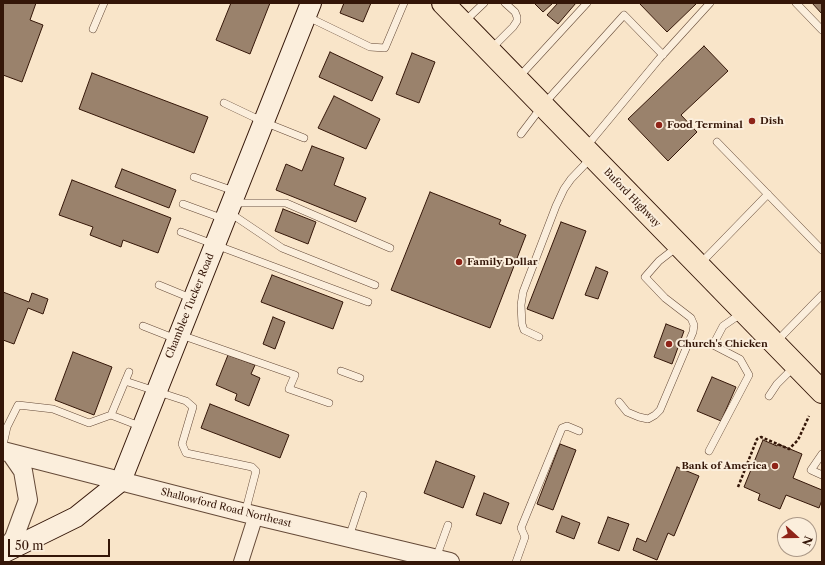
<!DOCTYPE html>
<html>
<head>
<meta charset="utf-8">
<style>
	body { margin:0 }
	#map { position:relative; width:825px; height:565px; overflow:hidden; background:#f9e5c9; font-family:"Libre Caslon Text",serif }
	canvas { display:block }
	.frame { position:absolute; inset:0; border:4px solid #341608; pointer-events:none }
	.north { position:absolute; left:777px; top:517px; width:40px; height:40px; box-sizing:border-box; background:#fbeedc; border:1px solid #ab9887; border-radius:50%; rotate:111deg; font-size:11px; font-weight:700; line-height:16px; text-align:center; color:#341608 }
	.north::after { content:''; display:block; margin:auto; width:14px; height:18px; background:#8f2418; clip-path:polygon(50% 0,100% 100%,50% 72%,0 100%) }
	.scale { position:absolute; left:8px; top:539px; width:102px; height:18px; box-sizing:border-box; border:2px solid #341608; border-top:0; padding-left:5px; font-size:12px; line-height:14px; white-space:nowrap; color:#341608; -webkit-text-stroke:3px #fbeedc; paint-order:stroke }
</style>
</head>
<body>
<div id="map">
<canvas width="825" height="565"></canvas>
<div class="frame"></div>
<div class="north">N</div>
<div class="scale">50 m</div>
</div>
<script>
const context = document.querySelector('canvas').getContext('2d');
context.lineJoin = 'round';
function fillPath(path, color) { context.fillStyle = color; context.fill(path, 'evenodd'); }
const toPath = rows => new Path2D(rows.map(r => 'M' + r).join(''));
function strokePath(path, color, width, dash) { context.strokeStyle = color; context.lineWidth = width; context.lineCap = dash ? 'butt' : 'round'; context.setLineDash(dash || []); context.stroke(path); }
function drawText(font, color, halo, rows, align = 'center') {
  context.font = font + ' "Libre Caslon Text",serif'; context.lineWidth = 4; context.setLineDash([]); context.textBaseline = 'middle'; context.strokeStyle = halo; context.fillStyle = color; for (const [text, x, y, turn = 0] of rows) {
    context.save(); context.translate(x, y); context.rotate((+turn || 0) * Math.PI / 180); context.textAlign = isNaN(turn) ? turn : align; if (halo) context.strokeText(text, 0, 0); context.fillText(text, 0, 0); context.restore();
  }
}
const building = toPath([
	[3,3,36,3,30,20,43,25,22,82,3,75,3,3],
	[231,3,270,3,250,54,216,40,231,3],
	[344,3,371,3,363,22,340,13,344,3],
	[534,3,553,3,543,12,534,3],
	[558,3,576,3,558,24,547,15,558,3],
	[639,3,697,3,667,32,639,3],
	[812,3,822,3,822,14,812,3],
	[704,46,728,71,681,115,697,132,668,161,628,119,704,46],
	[330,52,383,77,372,101,319,77,330,52],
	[412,53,435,62,419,103,396,94,412,53],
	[92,73,208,117,194,153,79,109,92,73],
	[334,96,380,119,366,149,318,128,334,96],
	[312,146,344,158,334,185,366,198,356,222,276,190,286,164,302,171,312,146],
	[122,169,176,190,169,208,115,187,122,169],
	[72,180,171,218,158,253,123,240,121,247,90,235,93,227,59,215,72,180],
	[430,192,501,220,499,224,526,235,490,328,391,290,430,192],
	[283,209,316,222,308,244,275,231,283,209],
	[561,222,586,231,553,319,527,309,561,222],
	[596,267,608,272,598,299,585,295,596,267],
	[272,275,343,302,333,329,261,302,272,275],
	[3,292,29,302,32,293,48,299,43,314,28,308,14,344,3,340,3,292],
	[273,317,285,322,275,349,263,344,273,317],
	[666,324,684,331,672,364,654,357,666,324],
	[73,352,112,367,94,415,55,400,73,352],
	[228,355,255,365,251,374,260,378,249,406,235,400,237,394,216,385,228,355],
	[712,377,736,387,721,421,697,411,712,377],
	[210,404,289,435,280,458,201,428,210,404],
	[763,440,777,446,778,444,802,454,793,478,822,490,822,500,819,508,786,495,780,509,758,500,760,494,744,487,763,440],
	[560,444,576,450,553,510,537,504,560,444],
	[436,461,475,476,463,508,424,493,436,461],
	[677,467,699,476,674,536,668,533,657,560,633,550,637,538,646,542,677,467],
	[484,493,509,503,501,524,476,515,484,493],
	[562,516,580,523,574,539,556,532,562,516],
	[608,517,629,524,619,551,598,543,608,517]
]);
fillPath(building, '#9a826c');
strokePath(building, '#341608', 1);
const service = toPath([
	[796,3,822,30],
	[306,16,370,47,385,48,404,3],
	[464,22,484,3],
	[93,29,104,3],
	[491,49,513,27,517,21,517,17,515,12,505,3],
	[519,77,587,3],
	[224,103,264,122,304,138],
	[521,134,543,105,624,15,663,55],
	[717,142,822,250],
	[586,147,659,59,710,3],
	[194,177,234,191],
	[234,203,286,203,390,248],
	[183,204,224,219],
	[230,213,282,248,375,285],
	[181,232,368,302],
	[700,264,768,194],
	[159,285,193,299],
	[143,326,176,339],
	[181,335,295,375,289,389,329,403],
	[539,337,524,330,522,324,521,305,523,292,556,206,564,189,571,179,591,158],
	[776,342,822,295],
	[341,371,360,378],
	[125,381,186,401,193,407,182,444,186,453,252,467,256,471,245,513],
	[769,396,777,384,794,367],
	[619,402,627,412,639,417,648,419,655,415,660,410,693,332,694,325,691,318,665,298,645,277,659,261,677,247],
	[111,415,142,427],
	[3,445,7,427,18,405,53,409,89,423,111,415,129,372],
	[709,451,749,375,740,359,713,345,723,326,742,313],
	[822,454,811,470,822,475],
	[349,537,363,495],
	[436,558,448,525],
	[516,562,525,537,521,528,562,428,567,426,579,431]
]);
const minor = toPath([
	[241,562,256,515]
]);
const tertiary = toPath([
	[3,451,245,513,450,562],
	[3,553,14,538,28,500,23,471,12,455]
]);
const secondary = toPath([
	[3,553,76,517,121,481,311,3]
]);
const primary = toPath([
	[443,3,822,392]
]);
strokePath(service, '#654a38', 8);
strokePath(minor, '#654a38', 16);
strokePath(tertiary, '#654a38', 20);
strokePath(secondary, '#341608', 22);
strokePath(primary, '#341608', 24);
strokePath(toPath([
	[738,487,757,439,761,437,789,449,798,440,809,416]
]), '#341608', 2.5, [3, 2]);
strokePath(service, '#fbeedc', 7);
strokePath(minor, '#fbeedc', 14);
strokePath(tertiary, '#fbeedc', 18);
strokePath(secondary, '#fbeedc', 20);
strokePath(primary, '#f9e5c9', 22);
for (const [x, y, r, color] of [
	[752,121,4,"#8f2418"],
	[659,125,4,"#8f2418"],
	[459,262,4,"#8f2418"],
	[669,344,4,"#8f2418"],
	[775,466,4,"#8f2418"]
]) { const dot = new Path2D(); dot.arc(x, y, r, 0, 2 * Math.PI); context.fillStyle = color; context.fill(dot); strokePath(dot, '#fbeedc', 1.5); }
drawText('bold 10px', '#341608', '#fbeedc', [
	["Dish",760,121],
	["Food Terminal",667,125],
	["Family Dollar",467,262],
	["Church's Chicken",677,344],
	["Bank of America",767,466,"right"]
], 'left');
drawText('10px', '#341608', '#fbeedc', [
	["Buford Highway",632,198,46],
	["Chamblee Tucker Road",190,306,-68],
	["Shallowford Road Northeast",226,508,14]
]);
</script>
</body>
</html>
